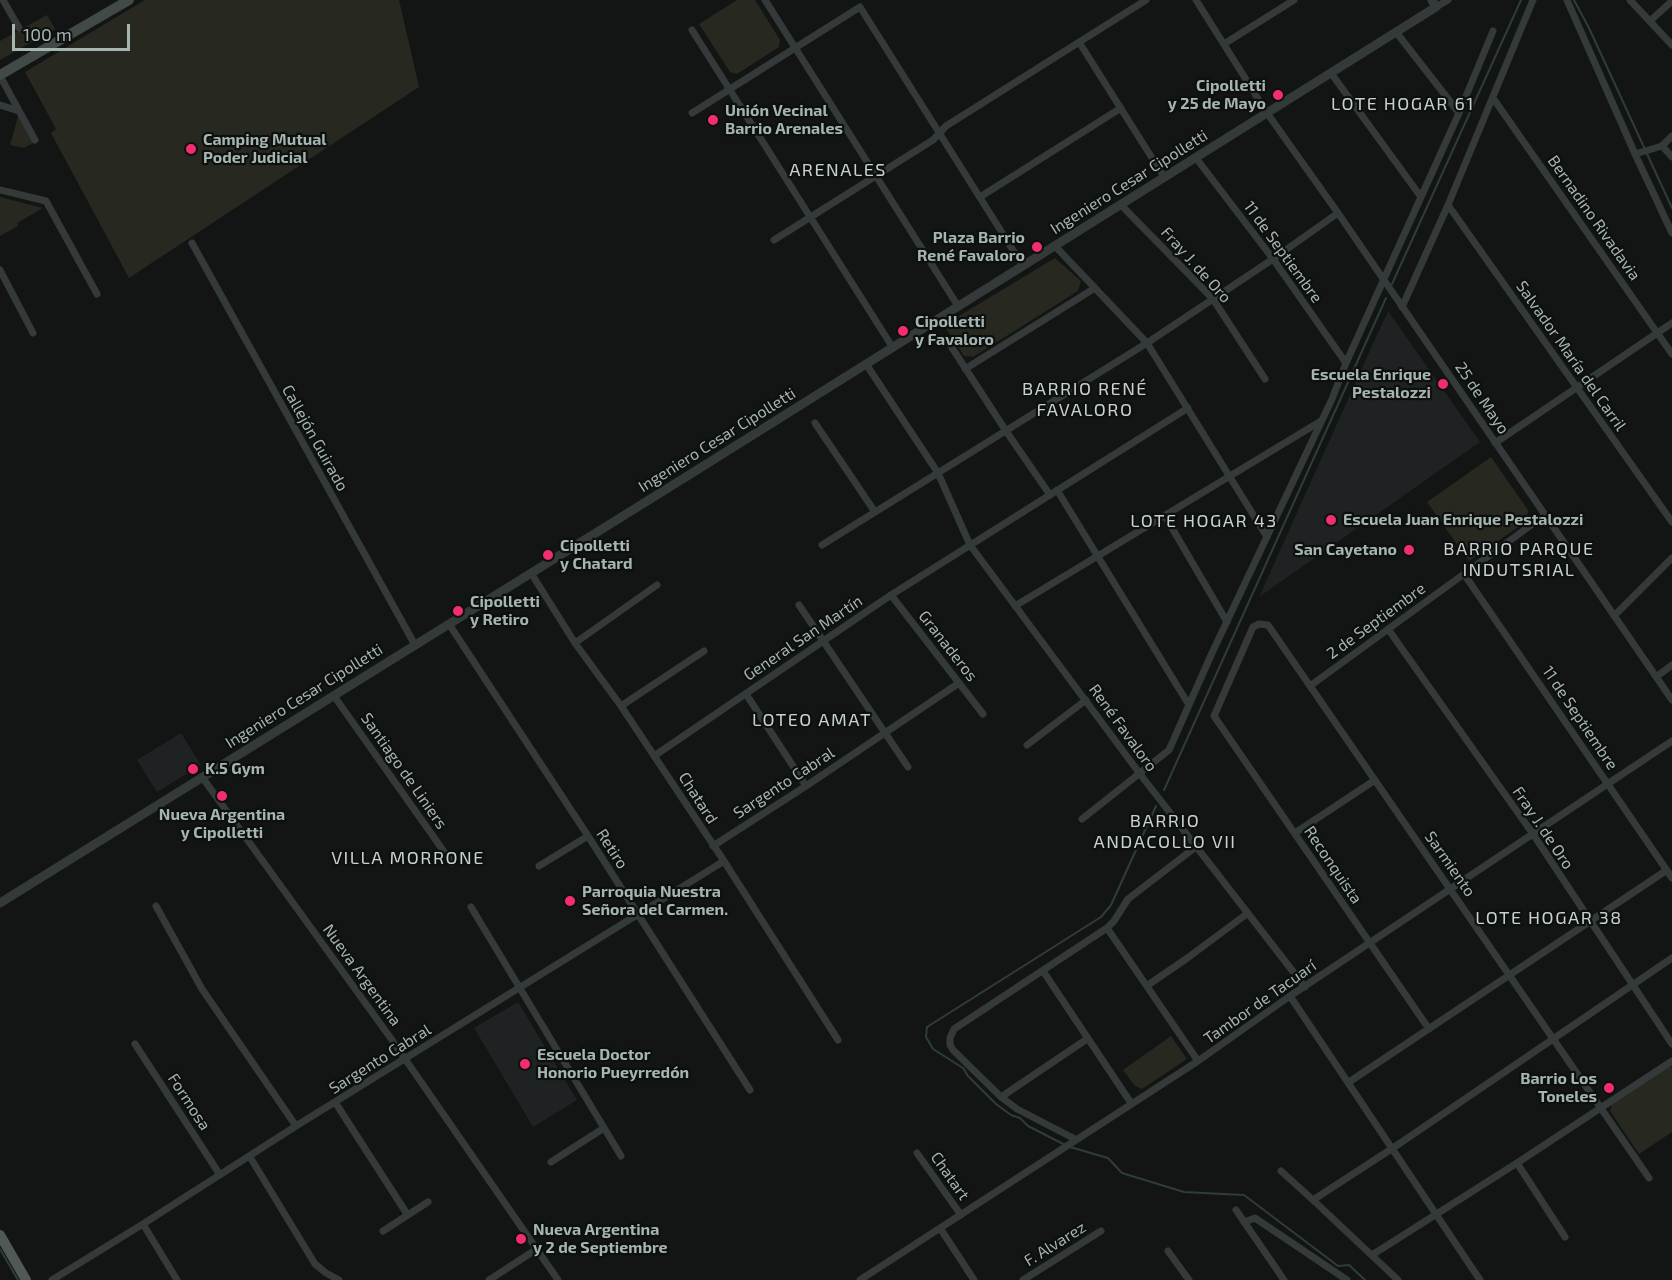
<!DOCTYPE html>
<html>
<head>
<meta charset="utf-8">
<style>
	body { margin:0 }
	#map { position:relative; width:1672px; height:1280px; overflow:hidden; background:#131515; font-family:"Exo 2",sans-serif }
	canvas { display:block }
	.scale { position:absolute; left:12px; top:24px; width:118px; height:27px; box-sizing:border-box; border:3px solid #a5b5b0; border-top:0; padding-left:8px; font-size:18px; line-height:21px; white-space:nowrap; color:#a5b5b0; -webkit-text-stroke:4px #0e1010; paint-order:stroke }
</style>
</head>
<body>
<div id="map">
<canvas width="1672" height="1280"></canvas>
<div class="scale">100 m</div>
</div>
<script>
const context = document.querySelector('canvas').getContext('2d');
context.lineJoin = 'round';
function fillPath(path, color) { context.fillStyle = color; context.fill(path, 'evenodd'); }
const toPath = rows => new Path2D(rows.map(r => 'M' + r).join(''));
function strokePath(path, color, width, dash) { context.strokeStyle = color; context.lineWidth = width; context.lineCap = dash ? 'butt' : 'round'; context.setLineDash(dash || []); context.stroke(path); }
function drawText(font, color, halo, rows, align = 'center') {
  context.font = font + ' "Exo 2",sans-serif'; context.lineWidth = 4.5; context.setLineDash([]); context.textBaseline = 'middle'; context.strokeStyle = halo; context.fillStyle = color; for (const [text, x, y, turn = 0] of rows) {
    context.save(); context.translate(x, y); context.rotate((+turn || 0) * Math.PI / 180); context.textAlign = isNaN(turn) ? turn : align; if (halo) context.strokeText(text, 0, 0); context.fillText(text, 0, 0); context.restore();
  }
}
fillPath(toPath([
	[1388,311,1480,442,1259,597,1372,346],
	[181,733,201,765,157,792,137,760],
	[518,1002,577,1100,533,1127,474,1028]
]), '#1f2222');
fillPath(toPath([
	[145,0,399,0,419,87,129,278,51,133,56,129,25,72],
	[737,0,755,0,780,40,779,47,737,74,730,72,699,24],
	[47,15,55,29,0,60,0,41],
	[19,113,35,142,24,148,10,145],
	[0,197,43,208,17,223,18,226,0,236],
	[1055,258,1081,281,1078,291,973,357,964,356,944,325],
	[1491,457,1528,510,1527,521,1469,561,1427,502],
	[1171,1036,1187,1059,1142,1089,1135,1086,1123,1070],
	[1668,1066,1672,1067,1672,1132,1639,1154,1610,1111,1612,1104]
]), '#27281f');
strokePath(toPath([
	[1574,0,1589,28,1672,208],
	[1392,284,1521,0],
	[1164,790,1386,298],
	[1065,1145,1028,1126,1020,1118,1011,1115,996,1104,968,1076,963,1068,933,1049,926,1037,927,1027,1101,917,1111,905,1156,806],
	[1070,1147,1108,1158,1122,1173,1184,1192,1244,1195,1338,1266,1349,1265,1365,1280],
	[0,1249,18,1280]
]), '#2d3e34', 2);
strokePath(toPath([
	[3,0,19,28],
	[765,0,958,306],
	[1196,0,1267,113,1338,213,1672,700],
	[1567,0,1635,154,1672,233],
	[1630,0,1672,45],
	[1436,7,1448,0],
	[1650,21,1672,1],
	[692,30,893,348],
	[1396,32,1459,113],
	[1079,42,1164,177],
	[1224,44,1294,0],
	[1331,73,1421,197],
	[0,76,35,140],
	[1493,98,1672,354],
	[0,105,19,111],
	[692,113,860,7,1023,266],
	[1662,146,1672,157],
	[1635,154,1662,146,1672,136],
	[1196,158,1273,259,1346,363],
	[0,190,46,201,97,294],
	[980,197,1121,108],
	[1121,205,1213,299,1265,379],
	[1448,205,1672,522],
	[774,240,933,140,946,126,1146,0],
	[192,243,415,645],
	[1055,246,1147,343,1267,537],
	[0,270,33,333],
	[1402,307,1448,205,1533,0],
	[947,340,1006,431,1050,495],
	[866,364,938,473,970,545,1140,774,1305,987],
	[965,369,1095,288],
	[815,423,875,512],
	[1495,443,1672,323],
	[1057,490,1189,705],
	[1165,516,1227,622],
	[822,545,1147,343,1273,259,1338,213],
	[531,573,575,643,621,706,724,861,838,1040],
	[1464,574,1672,878],
	[891,595,983,714],
	[799,605,908,767],
	[1015,606,1321,421],
	[1614,616,1672,558],
	[449,624,588,836,750,1090],
	[1388,629,1533,834,1672,1044],
	[575,643,657,585],
	[1656,677,1672,665],
	[1310,686,1545,515],
	[746,694,806,786],
	[334,696,452,863],
	[621,706,704,651],
	[1027,745,1086,700],
	[654,756,891,595,1188,408],
	[202,777,392,1040,558,1280],
	[1082,819,1169,750,1212,653,1332,399,1346,363,1459,113,1493,31],
	[1295,833,1375,780],
	[713,846,806,786,959,683],
	[539,866,588,836],
	[156,906,202,989,296,1126],
	[471,907,621,1156],
	[1107,928,1198,1061],
	[1043,971,1131,1103],
	[1148,985,1186,959,1248,913],
	[1290,996,1480,1280],
	[1429,1029,1214,716,1253,627,1259,624,1268,625,1649,1178],
	[135,1044,220,1175],
	[1349,1082,1667,870],
	[1001,1097,1087,1039],
	[335,1102,407,1214],
	[1075,1139,1017,1109,1001,1097,953,1050,950,1045,950,1038,954,1029,1107,928,1114,921,1128,899,1197,846],
	[917,1153,961,1215],
	[250,1157,315,1264,326,1273,339,1280],
	[551,1162,604,1128],
	[1517,1163,1565,1237],
	[1281,1171,1313,1200,1398,1280],
	[1313,1200,1393,1148,1672,958],
	[1236,1210,1284,1280],
	[1244,1222,1255,1218,1347,1280],
	[143,1224,177,1280],
	[940,1228,974,1280],
	[383,1231,428,1202],
	[1168,1251,1189,1280],
	[1372,1255,1517,1163,1672,1061],
	[52,1280,143,1224,296,1126,724,861],
	[489,1280,537,1249],
	[860,1280,1198,1061,1290,996,1672,741],
	[1023,1280,1101,1231]
]), '#343a39', 7);
strokePath(toPath([
	[0,903,681,480,1436,7,1432,0]
]), '#343a39', 9);
strokePath(toPath([
	[0,75,129,0]
]), '#424a48', 10);
strokePath(toPath([
	[0,1235,26,1280]
]), '#505957', 10);
for (const [x, y, r, color] of [
	[1278,95,6,"#f22e70"],
	[713,120,6,"#f22e70"],
	[191,149,6,"#f22e70"],
	[1037,247,6,"#f22e70"],
	[903,331,6,"#f22e70"],
	[1443,384,6,"#f22e70"],
	[1331,520,6,"#f22e70"],
	[1409,550,6,"#f22e70"],
	[548,555,6,"#f22e70"],
	[458,611,6,"#f22e70"],
	[193,769,6,"#f22e70"],
	[222,796,6,"#f22e70"],
	[570,901,6,"#f22e70"],
	[525,1064,6,"#f22e70"],
	[1609,1088,6,"#f22e70"],
	[521,1239,6,"#f22e70"]
]) { const dot = new Path2D(); dot.arc(x, y, r, 0, 2 * Math.PI); context.fillStyle = color; context.fill(dot); strokePath(dot, '#0e1010', 2); }
drawText('bold 16px', '#a5b5b0', '#0e1010', [
	["Cipolletti",1266,86,"right"],
	["y 25 de Mayo",1266,104,"right"],
	["Unión Vecinal",725,111],
	["Barrio Arenales",725,129],
	["Camping Mutual",203,140],
	["Poder Judicial",203,158],
	["Plaza Barrio",1025,238,"right"],
	["René Favaloro",1025,256,"right"],
	["Cipolletti",915,322],
	["y Favaloro",915,340],
	["Escuela Enrique",1431,375,"right"],
	["Pestalozzi",1431,393,"right"],
	["Escuela Juan Enrique Pestalozzi",1343,520],
	["Cipolletti",560,546],
	["y Chatard",560,564],
	["San Cayetano",1397,550,"right"],
	["Cipolletti",470,602],
	["y Retiro",470,620],
	["K.5 Gym",205,769],
	["Nueva Argentina",222,815,"center"],
	["y Cipolletti",222,833,"center"],
	["Parroquia Nuestra",582,892],
	["Señora del Carmen.",582,910],
	["Escuela Doctor",537,1055],
	["Honorio Pueyrredón",537,1073],
	["Barrio Los",1597,1079,"right"],
	["Toneles",1597,1097,"right"],
	["Nueva Argentina",533,1230],
	["y 2 de Septiembre",533,1248]
], 'left');
drawText('16px', '#a5b5b0', '#0e1010', [
	["Ingeniero Cesar Cipolletti",1129,182,-32],
	["Bernadino Rivadavia",1594,218,55],
	["11 de Septiembre",1283,252,54],
	["Fray J. de Oro",1196,265,48],
	["Salvador María del Carril",1571,356,55],
	["25 de Mayo",1482,398,56],
	["Callejón Guirado",315,438,61],
	["Ingeniero Cesar Cipolletti",717,440,-32],
	["2 de Septiembre",1376,621,-36],
	["General San Martín",803,638,-34],
	["Granaderos",948,646,52],
	["Ingeniero Cesar Cipolletti",304,696,-32],
	["11 de Septiembre",1580,718,56],
	["René Favaloro",1123,728,54],
	["Santiago de Liniers",404,771,55],
	["Sargento Cabral",784,783,-33],
	["Chatard",698,798,57],
	["Fray J. de Oro",1543,828,56],
	["Retiro",612,849,57],
	["Sarmiento",1450,864,55],
	["Reconquista",1333,865,56],
	["Nueva Argentina",362,975,54],
	["Tambor de Tacuarí",1260,1002,-35],
	["Sargento Cabral",380,1059,-32],
	["Formosa",189,1102,57],
	["Chatart",950,1176,55],
	["F. Alvarez",1055,1244,-32]
]);
context.letterSpacing = '1.5px';
drawText('18px', '#c6d2ce', '#0e1010', [
	["LOTE HOGAR 61",1403,104],
	["ARENALES",838,170],
	["BARRIO RENÉ",1085,389],
	["FAVALORO",1085,410],
	["LOTE HOGAR 43",1204,521],
	["BARRIO PARQUE",1519,549],
	["INDUTSRIAL",1519,570],
	["LOTEO AMAT",812,720],
	["BARRIO",1165,821],
	["ANDACOLLO VII",1165,842],
	["VILLA MORRONE",408,858],
	["LOTE HOGAR 38",1549,918]
]);
context.letterSpacing = '0px';
</script>
</body>
</html>
